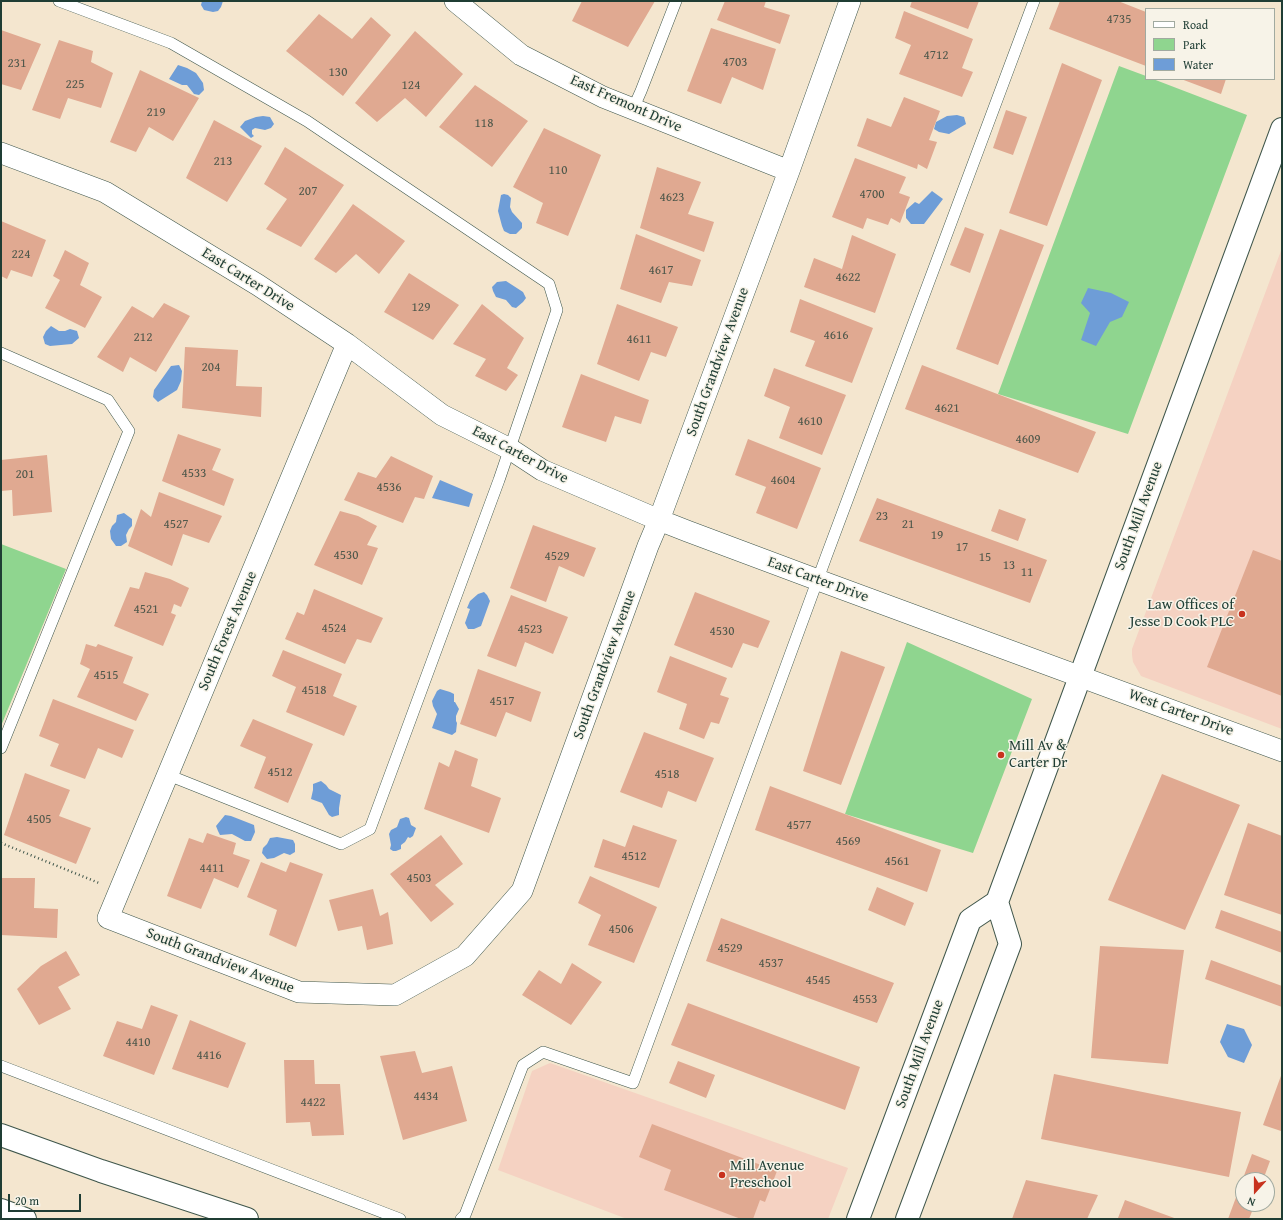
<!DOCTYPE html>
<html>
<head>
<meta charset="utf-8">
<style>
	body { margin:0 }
	#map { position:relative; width:1283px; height:1220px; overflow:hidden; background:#f4e6cf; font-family:"Gentium Book Plus",serif }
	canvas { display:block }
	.frame { position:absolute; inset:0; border:2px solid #1f3d34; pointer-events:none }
	.legend { position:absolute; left:1145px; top:8px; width:130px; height:72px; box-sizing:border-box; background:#f7f3e8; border:1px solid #a1aaa0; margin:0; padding:5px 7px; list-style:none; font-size:12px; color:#1f3d34 }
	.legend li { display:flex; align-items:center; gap:8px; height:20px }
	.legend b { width:20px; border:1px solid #a1aaa0 }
	.north { position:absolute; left:1235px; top:1172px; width:40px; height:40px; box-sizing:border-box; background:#f7f3e8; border:1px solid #a1aaa0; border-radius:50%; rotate:201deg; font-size:11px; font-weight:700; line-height:16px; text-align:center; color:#1f3d34 }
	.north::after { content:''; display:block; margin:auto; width:14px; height:18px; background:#c8321e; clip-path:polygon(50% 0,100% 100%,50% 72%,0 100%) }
	.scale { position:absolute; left:8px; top:1194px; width:73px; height:18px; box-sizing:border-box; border:2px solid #1f3d34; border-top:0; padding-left:5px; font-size:12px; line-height:14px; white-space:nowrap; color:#1f3d34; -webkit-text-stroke:3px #f7f3e8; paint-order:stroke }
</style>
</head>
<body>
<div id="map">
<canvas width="1283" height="1220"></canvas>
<div class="frame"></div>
<ul class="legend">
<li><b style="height:5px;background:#fff"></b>Road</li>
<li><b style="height:11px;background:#8fd58f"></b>Park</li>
<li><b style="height:11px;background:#6e9dd7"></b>Water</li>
</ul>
<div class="north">N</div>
<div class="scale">20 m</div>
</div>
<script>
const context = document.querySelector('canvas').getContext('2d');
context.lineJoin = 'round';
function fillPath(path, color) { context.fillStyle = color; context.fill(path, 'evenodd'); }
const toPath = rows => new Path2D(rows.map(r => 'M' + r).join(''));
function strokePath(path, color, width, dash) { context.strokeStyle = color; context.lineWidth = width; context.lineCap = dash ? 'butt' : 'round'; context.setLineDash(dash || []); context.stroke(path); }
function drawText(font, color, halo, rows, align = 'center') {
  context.font = font + ' "Gentium Book Plus",serif'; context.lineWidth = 3; context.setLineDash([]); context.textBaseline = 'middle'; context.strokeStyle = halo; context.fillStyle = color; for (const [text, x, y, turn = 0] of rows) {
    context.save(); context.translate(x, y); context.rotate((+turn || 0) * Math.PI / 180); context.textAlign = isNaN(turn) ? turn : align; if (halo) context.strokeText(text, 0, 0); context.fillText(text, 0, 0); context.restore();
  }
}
fillPath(toPath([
	[1282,248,1282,729,1141,676,1133,662,1132,655,1132,649],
	[550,1063,848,1168,828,1219,627,1219,498,1170,532,1071]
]), '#f5d2c2');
fillPath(toPath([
	[1119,66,1146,76,1146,79,1153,79,1247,115,1128,434,998,394],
	[1,544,66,569,1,726],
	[907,642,1032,699,973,853,845,814]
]), '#8fd58f');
fillPath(toPath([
	[202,1,223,1,221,7,218,11,213,12,204,10,201,5],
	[178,65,187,68,196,73,203,83,204,90,199,95,194,94,187,85,182,85,169,79],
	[957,115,964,117,966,124,949,134,939,132,934,129,936,122,947,116],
	[263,116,270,117,274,124,271,128,265,130,255,128,252,130,252,134,254,136,251,138,240,127,245,121,256,117],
	[932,191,943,199,924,224,911,224,906,218,906,210,915,202,919,204],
	[504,194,508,195,511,198,510,207,512,212,522,223,522,228,516,234,510,234,504,231,502,226,498,211,501,195],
	[506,281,523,292,526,298,523,302,516,308,512,307,506,300,496,297,493,291,492,287,497,282],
	[1088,288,1111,293,1129,302,1122,317,1110,322,1096,346,1081,340,1090,313,1081,303],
	[51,326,59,331,65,331,70,329,77,331,79,338,72,344,50,346,45,344,43,337,46,331],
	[179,365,182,371,181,381,177,390,158,402,153,397,154,390,171,366],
	[440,480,473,494,469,507,432,498],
	[124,513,132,519,132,526,129,529,126,535,127,542,121,546,116,546,111,539,110,531,112,526,116,522,117,515],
	[484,592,487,595,490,601,481,626,474,629,468,629,465,623,470,609,467,608,470,601,478,594],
	[440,689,450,692,454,694,454,702,455,702,459,709,456,716,456,721,457,723,456,732,452,735,432,728,437,714,433,706,432,701,437,691],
	[321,781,326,785,329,789,341,795,339,808,339,815,332,817,329,815,322,803,311,799,313,790,313,784],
	[225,815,231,816,254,825,255,832,251,841,245,841,232,834,220,835,218,831,216,826],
	[406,817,409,818,411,825,416,828,413,836,410,838,408,837,405,842,401,845,401,849,396,851,393,851,390,849,391,845,389,834,391,830,397,827,400,819],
	[277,837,293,840,295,844,295,852,290,855,284,853,274,858,267,859,262,853,263,848,267,844,270,838],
	[1227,1024,1244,1029,1252,1045,1244,1063,1228,1057,1220,1042]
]), '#6e9dd7');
fillPath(toPath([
	[582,1,655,1,628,47,572,21],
	[725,1,766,1,764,7,790,15,780,44,717,20],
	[912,1,979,1,968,29,910,7],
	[1060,1,1118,1,1146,12,1146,66,1049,29],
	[904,11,973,39,962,68,973,72,962,97,899,74,911,45,895,38],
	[319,14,352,39,371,17,391,35,343,96,286,51],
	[711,28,776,49,763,90,732,77,721,104,687,91],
	[1,30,41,44,21,90,1,84],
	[415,31,463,74,426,117,405,98,377,122,355,103],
	[59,40,93,51,91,62,113,73,101,108,68,98,60,119,32,110],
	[1062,63,1102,80,1047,226,1009,213],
	[140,70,199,98,173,141,149,127,136,152,110,142],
	[1181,79,1226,79,1221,94],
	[475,85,528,121,492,167,439,127],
	[904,97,940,111,929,140,937,142,927,169,918,164,917,169,857,146,867,118,891,127],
	[1006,110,1027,117,1013,155,993,148],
	[214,120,262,146,227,202,186,178],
	[544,128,601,155,568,236,536,223,543,203,513,187],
	[285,147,344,185,301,247,266,229,287,199,264,184],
	[855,158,906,177,899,193,910,197,900,223,891,218,888,225,867,218,863,229,832,217],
	[657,167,701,182,688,214,714,222,704,252,640,228],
	[353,204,405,241,379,274,356,254,336,273,314,259],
	[1,221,46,240,32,277,11,270,7,279,1,276],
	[965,227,984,234,970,273,950,265],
	[1000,229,1044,245,998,365,956,349],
	[636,234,701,260,692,286,669,282,661,303,620,289],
	[852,235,896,254,875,313,804,287,814,258,842,269],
	[65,250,89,263,80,285,102,297,85,328,45,308,60,280,53,276],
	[409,273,459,305,433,340,384,312],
	[800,299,873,328,852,383,805,366,815,341,790,332],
	[164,303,190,316,156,372,130,357,123,372,97,357,132,306,153,318],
	[482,304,524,338,507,368,518,375,506,391,475,376,486,359,453,344],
	[617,304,678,327,666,357,651,352,639,381,597,364],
	[185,347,238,350,236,386,262,387,261,417,182,408],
	[922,365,1096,432,1078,473,905,409],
	[774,368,846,395,822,455,779,438,790,407,764,396],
	[581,374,649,400,641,424,615,416,606,442,562,427],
	[178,434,221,449,212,470,234,479,224,506,162,481],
	[748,439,821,468,797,529,756,513,766,487,735,475],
	[47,455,52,512,13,516,12,490,1,491,1,460],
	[391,456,433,476,424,499,415,497,403,523,344,500,358,472,376,478],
	[159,492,222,516,209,543,183,534,172,566,128,546,141,509,151,517],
	[877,498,1047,560,1030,603,859,541],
	[999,509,1026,519,1018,541,991,531],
	[340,511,358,516,377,526,367,545,378,548,362,585,314,565],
	[533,525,596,548,584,577,559,566,546,602,510,588],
	[1253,550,1282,561,1282,696,1207,667],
	[145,572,170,579,189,588,181,607,174,604,171,613,176,615,163,646,114,626,130,587,139,589],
	[314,589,383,618,371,643,357,639,345,664,285,639,297,612,304,615],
	[695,592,770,621,758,648,743,643,732,668,674,645],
	[511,595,568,617,553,654,525,642,516,667,487,656],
	[86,644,96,647,98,644,133,657,123,683,149,694,136,721,77,697,90,669,80,664],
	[283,650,342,674,333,696,357,706,344,736,286,712,296,687,272,676],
	[841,651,885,667,841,785,803,771],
	[670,656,727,678,720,695,729,698,719,724,711,722,704,739,679,729,687,704,657,692],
	[478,669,541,692,531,722,506,712,496,737,460,724],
	[53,699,134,730,122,758,98,748,85,779,50,766,59,744,39,736],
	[253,719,313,744,288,803,254,788,266,757,240,746],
	[644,732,714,758,696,802,668,791,662,808,620,792],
	[455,750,478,759,471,786,501,798,489,833,424,809,439,762,449,767],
	[25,773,70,790,59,816,91,828,76,864,4,835],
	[1162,774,1240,805,1185,930,1108,900],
	[770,786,941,850,927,892,755,830],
	[1248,823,1282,836,1282,915,1224,895],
	[633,825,677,840,659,888,594,867,603,839,625,847],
	[207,833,236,843,233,854,250,860,238,888,214,878,201,909,167,896,189,838,203,843],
	[441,835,463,864,435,885,454,904,431,922,390,874],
	[261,862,286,872,290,862,323,874,296,947,269,935,277,910,247,897],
	[590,876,657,907,634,963,588,945,601,915,578,903],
	[1,878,35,878,34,908,58,909,57,938,1,935],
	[877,887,914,903,905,926,868,910],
	[373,889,380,916,388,912,393,944,367,950,362,926,338,931,329,900],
	[1221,910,1282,932,1282,953,1215,928],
	[721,918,894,983,877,1023,706,961],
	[1100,946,1184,950,1168,1064,1091,1058],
	[66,951,80,975,58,987,71,1009,39,1025,17,989,41,966],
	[1211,960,1282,986,1282,1007,1205,979],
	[572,963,602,982,571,1025,522,995,539,970,561,984],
	[688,1003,860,1067,845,1110,671,1045],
	[151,1005,178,1015,154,1075,103,1056,117,1021,142,1029],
	[190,1020,246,1043,228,1088,172,1069],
	[415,1051,422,1073,452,1066,467,1121,403,1140,380,1056],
	[284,1060,314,1060,315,1084,340,1084,344,1135,312,1136,310,1122,286,1123],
	[678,1061,715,1075,706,1098,669,1083],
	[1282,1073,1282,1130,1281,1131,1263,1125],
	[1054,1074,1241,1112,1229,1177,1041,1139],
	[652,1124,777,1171,765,1202,760,1200,753,1219,741,1219,664,1190,671,1170,639,1157],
	[1252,1154,1270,1161,1263,1180,1243,1180,1243,1204,1255,1204,1249,1219,1228,1219],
	[1026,1180,1098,1195,1087,1219,1012,1219],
	[1125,1200,1177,1219,1118,1218]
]), '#e0a991');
const service = toPath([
	[59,1,171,43,307,121,549,284,557,310,499,480,370,829,341,844,168,775],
	[633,109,641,91,676,1],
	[1,353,108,400,129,431,1,748],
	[1,1066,400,1219],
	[461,1219,465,1215,523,1065,543,1052,633,1083,826,557,1034,1]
]);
const minor = toPath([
	[455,1,521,55,603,97,789,171],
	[1,153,105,192,258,285,347,344,442,415,510,449,542,470,659,520,687,531,818,580,1282,751],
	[347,344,108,918,299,992,395,995,465,956,522,891,648,546,659,520,789,171,850,1]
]);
const secondary = toPath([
	[858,1219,970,920,997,902,1282,129],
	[907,1219,1010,944,997,902]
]);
const motorway = toPath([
	[1,1135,101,1171,247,1219],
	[1,1210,25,1219]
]);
strokePath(service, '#3f564b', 12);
strokePath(minor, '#3f564b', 22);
strokePath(secondary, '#3f564b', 24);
strokePath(motorway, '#3f564b', 24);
strokePath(toPath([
	[1,843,99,883]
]), '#3f564b', 2.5, [1, 3]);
strokePath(service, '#fff', 11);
strokePath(minor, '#fff', 21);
strokePath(secondary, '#fff', 22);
strokePath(motorway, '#fff', 22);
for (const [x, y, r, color] of [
	[1242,614,4,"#c8321e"],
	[1001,755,4,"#c8321e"],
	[722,1175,4,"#c8321e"]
]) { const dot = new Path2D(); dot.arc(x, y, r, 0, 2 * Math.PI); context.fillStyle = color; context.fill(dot); strokePath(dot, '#f7f3e8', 1.5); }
drawText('13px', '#4f584b', null, [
	["4735",1119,20],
	["4712",936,56],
	["4703",735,63],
	["231",17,64],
	["130",338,73],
	["225",75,85],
	["124",411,86],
	["219",156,113],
	["118",484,124],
	["213",223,162],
	["110",558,171],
	["207",308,192],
	["4700",872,195],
	["4623",672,198],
	["224",21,255],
	["4617",661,271],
	["4622",848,278],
	["129",421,308],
	["4616",836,336],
	["212",143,338],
	["4611",639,340],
	["204",211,368],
	["4621",947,409],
	["4610",810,422],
	["4609",1028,440],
	["4533",194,474],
	["201",25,475],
	["4604",783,481],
	["4536",389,488],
	["23",882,517],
	["4527",176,525],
	["21",908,525],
	["19",937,536],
	["17",962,548],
	["4530",346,556],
	["4529",557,557],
	["15",985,558],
	["13",1009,566],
	["11",1027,573],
	["4521",146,610],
	["4524",334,629],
	["4523",530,630],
	["4530",722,632],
	["4515",106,676],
	["4518",314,691],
	["4517",502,702],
	["4512",280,773],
	["4518",667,775],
	["4505",39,820],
	["4577",799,826],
	["4569",848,842],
	["4512",634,857],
	["4561",897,862],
	["4411",212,869],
	["4503",419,879],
	["4506",621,930],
	["4529",730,949],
	["4537",771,964],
	["4545",818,981],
	["4553",865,1000],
	["4410",138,1043],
	["4416",209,1056],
	["4434",426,1097],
	["4422",313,1103]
]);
drawText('15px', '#1f3d34', '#f7f3e8', [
	["East Fremont Drive",626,104,24],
	["East Carter Drive",248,280,32],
	["South Grandview Avenue",718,362,-70],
	["East Carter Drive",520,455,28],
	["South Mill Avenue",1139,516,-70],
	["East Carter Drive",818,580,20],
	["South Forest Avenue",228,631,-67],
	["South Grandview Avenue",605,665,-70],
	["West Carter Drive",1181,713,20],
	["South Grandview Avenue",220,961,21],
	["South Mill Avenue",920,1054,-70]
]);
drawText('15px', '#1f3d34', '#f7f3e8', [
	["Law Offices of",1234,605,"right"],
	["Jesse D Cook PLC",1234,622,"right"],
	["Mill Av &",1009,746],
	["Carter Dr",1009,763],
	["Mill Avenue",730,1166],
	["Preschool",730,1183]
], 'left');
</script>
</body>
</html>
